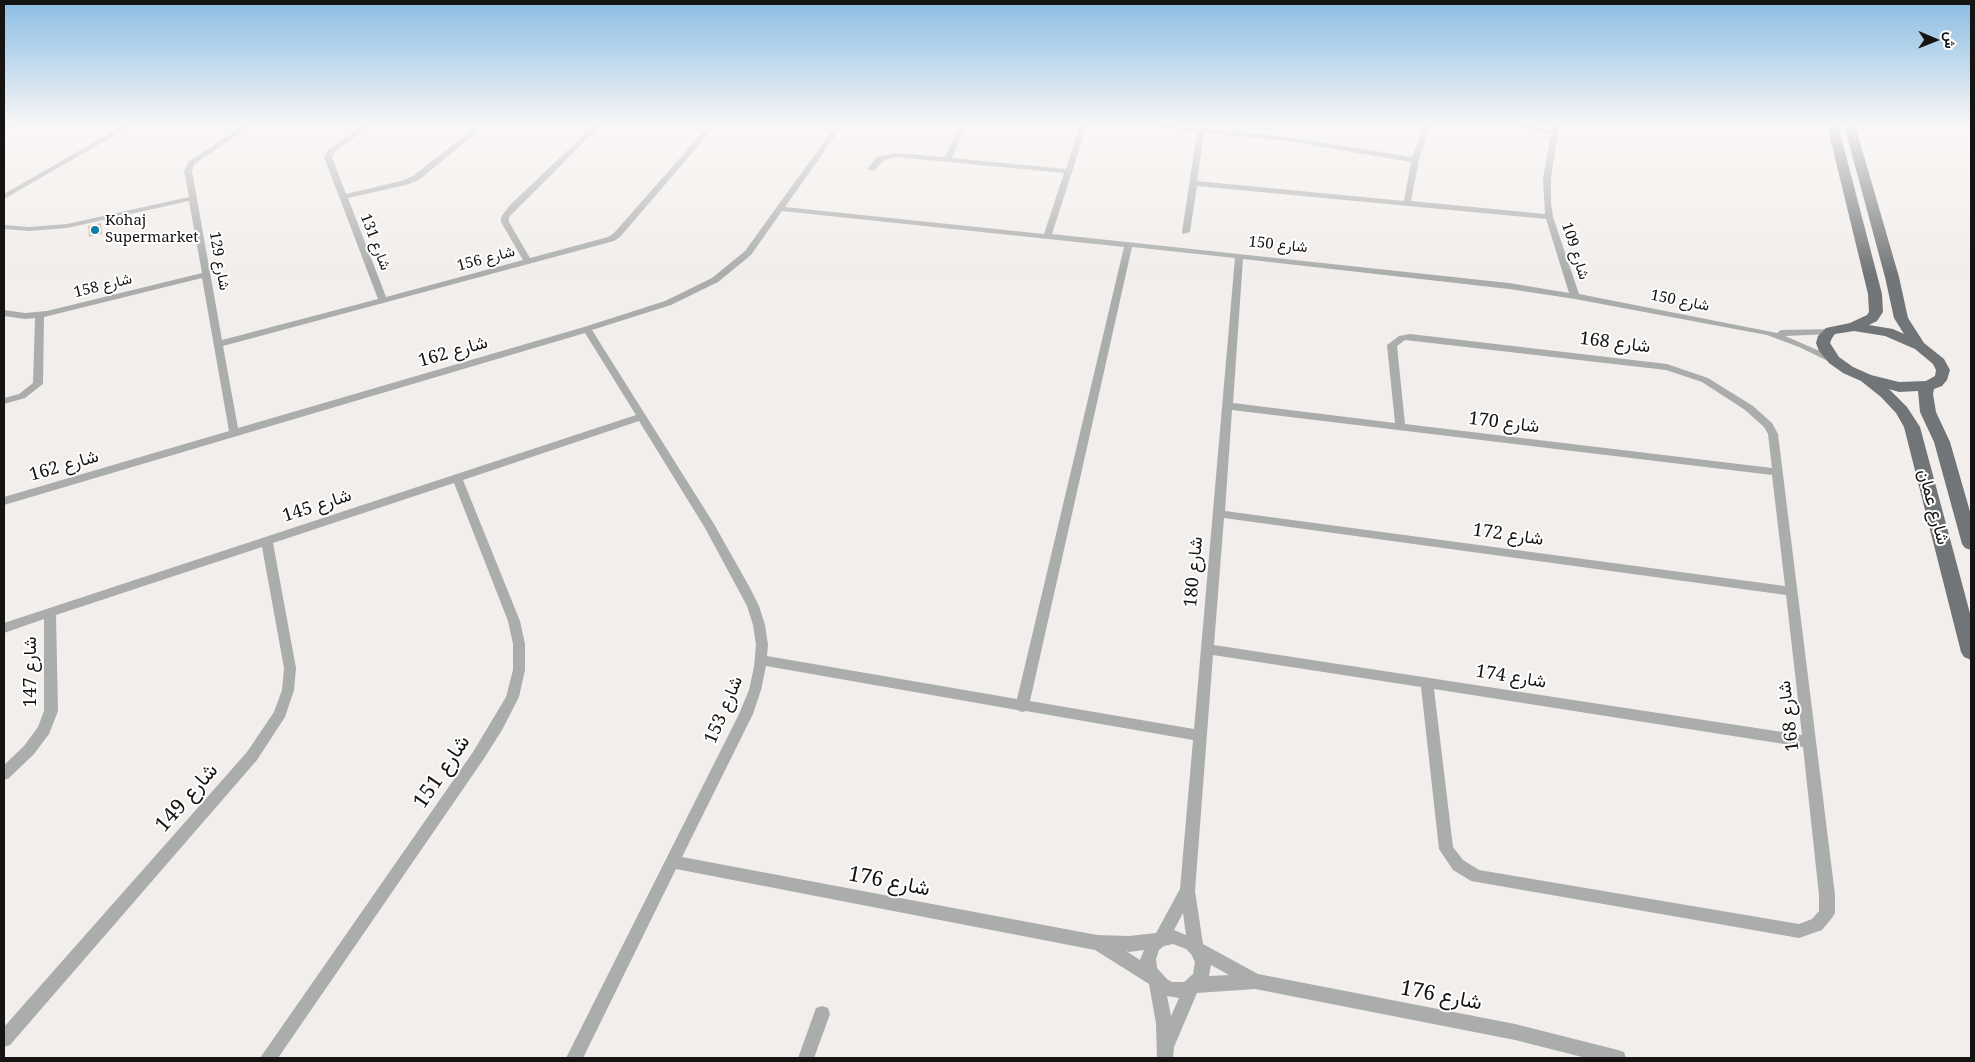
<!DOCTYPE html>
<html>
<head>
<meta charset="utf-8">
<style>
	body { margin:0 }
	#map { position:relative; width:1975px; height:1062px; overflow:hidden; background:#f2eeeb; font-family:"Noto Serif",Vazirmatn,serif }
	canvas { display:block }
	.frame { position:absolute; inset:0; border:5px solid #151413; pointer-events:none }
	.north { position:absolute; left:1910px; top:15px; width:50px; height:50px; -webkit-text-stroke:4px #fff; paint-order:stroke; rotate:91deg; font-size:14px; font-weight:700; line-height:20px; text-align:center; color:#151413 }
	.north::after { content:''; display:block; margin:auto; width:18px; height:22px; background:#151413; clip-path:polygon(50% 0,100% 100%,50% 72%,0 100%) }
</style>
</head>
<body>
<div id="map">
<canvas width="1975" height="1062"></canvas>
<div class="frame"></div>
<div class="north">ش</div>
</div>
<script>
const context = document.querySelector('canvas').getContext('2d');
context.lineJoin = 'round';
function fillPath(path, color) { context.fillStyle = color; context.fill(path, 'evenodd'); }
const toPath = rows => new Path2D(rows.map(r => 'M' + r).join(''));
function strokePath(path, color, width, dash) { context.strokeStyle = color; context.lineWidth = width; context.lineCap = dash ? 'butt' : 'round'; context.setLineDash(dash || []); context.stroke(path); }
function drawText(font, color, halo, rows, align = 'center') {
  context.font = font + ' "Noto Serif",Vazirmatn,serif'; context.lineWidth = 4; context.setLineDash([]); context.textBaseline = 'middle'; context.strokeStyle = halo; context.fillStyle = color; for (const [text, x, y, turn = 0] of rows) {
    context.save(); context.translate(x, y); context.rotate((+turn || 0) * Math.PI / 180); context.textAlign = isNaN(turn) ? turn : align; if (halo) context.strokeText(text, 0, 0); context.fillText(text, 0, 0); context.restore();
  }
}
fillPath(toPath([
	[101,223,102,234,89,237,88,226]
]), '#d2ad97');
fillPath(toPath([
	[9,125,18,125,4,133,4,128,9,125],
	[124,125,133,125,4,199,4,194,124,125],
	[244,125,252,125,202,159,194,165,192,171,222,340,378,299,324,157,329,149,363,125,371,125,335,152,332,157,346,194,401,181,413,176,478,125,486,125,419,180,406,185,348,198,386,297,523,260,501,222,501,217,510,205,594,125,601,125,509,217,509,222,530,258,608,237,614,233,709,125,716,125,620,237,614,241,223,346,238,428,584,327,665,301,712,278,745,251,836,125,843,125,785,207,1044,234,1064,173,895,157,883,161,874,171,867,169,877,157,895,153,945,157,960,125,967,125,952,158,1066,169,1080,125,1087,125,1052,234,1509,283,1569,293,1546,219,1197,186,1190,232,1183,234,1182,232,1197,132,1138,125,1201,128,1287,137,1412,157,1424,125,1431,125,1419,160,1411,201,1545,214,1543,178,1551,134,1508,125,1524,125,1552,130,1552,125,1559,125,1551,178,1551,203,1553,217,1579,294,1777,333,1781,330,1834,329,1836,331,1831,334,1785,336,1836,358,1836,362,1830,362,1799,347,1767,335,1575,299,1509,289,1243,259,1233,403,1395,423,1387,345,1399,336,1410,334,1667,364,1708,378,1753,406,1772,423,1778,434,1835,895,1835,913,1832,918,1822,930,1799,938,1471,881,1453,870,1439,849,1421,687,1213,655,1195,891,1203,944,1258,974,1515,1024,1618,1050,1624,1052,1626,1058,1586,1058,1515,1040,1255,989,1197,993,1174,1047,1173,1058,1157,1058,1156,1023,1149,984,1095,950,676,869,583,1058,566,1058,739,714,749,690,754,667,756,645,753,625,747,606,705,528,639,421,463,480,520,621,525,644,525,670,519,697,502,730,483,760,278,1058,260,1058,473,752,506,697,513,670,513,644,508,621,454,483,273,543,296,668,294,690,285,717,257,760,10,1045,4,1047,4,1027,247,752,274,712,282,690,284,668,262,547,56,615,58,711,49,734,34,754,9,778,4,780,4,765,24,746,38,727,44,711,44,619,4,633,4,623,636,415,585,333,4,505,4,497,229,431,202,278,44,317,43,384,25,398,4,404,4,398,19,394,33,383,35,318,25,319,4,316,4,310,25,313,47,311,202,273,189,201,67,228,29,231,4,229,4,225,29,227,67,224,189,197,184,171,188,162,244,125],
	[1204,133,1287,141,1411,162,1404,201,1197,181,1204,133],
	[782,211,1124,247,1017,699,767,656,768,645,765,625,759,606,750,588,714,524,592,330,671,305,718,282,751,255,782,211],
	[1132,247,1235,258,1194,729,1030,701,1132,247],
	[1405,340,1666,370,1702,382,1745,410,1764,427,1768,434,1772,468,1405,424,1397,346,1405,340],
	[1232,410,1772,475,1785,586,1225,511,1232,410],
	[1224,518,1786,595,1802,735,1214,645,1224,518],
	[766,666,1017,710,1022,712,1026,711,1193,740,1180,889,1156,933,1129,936,1097,935,682,857,753,714,761,690,766,666],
	[1434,689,1803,747,1819,895,1819,911,1812,919,1799,924,1479,870,1463,860,1453,847,1434,689],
	[1183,913,1186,935,1174,930,1183,913],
	[1173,944,1186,949,1191,954,1195,962,1193,974,1184,982,1172,982,1167,979,1157,968,1156,959,1159,950,1164,946,1173,944],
	[1144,950,1140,960,1126,951,1129,952,1144,950],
	[1211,965,1229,975,1209,976,1211,965],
	[1167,996,1179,998,1171,1016,1167,996],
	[822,1006,828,1008,830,1014,814,1058,798,1058,816,1008,822,1006]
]), '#abadad');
fillPath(toPath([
	[1827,125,1838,125,1882,294,1883,312,1877,321,1869,325,1893,329,1904,334,1894,318,1885,277,1844,125,1855,125,1899,277,1908,318,1924,343,1944,359,1950,370,1947,380,1942,386,1934,389,1933,394,1936,412,1950,442,1971,515,1971,550,1965,548,1962,544,1934,442,1920,412,1918,391,1899,392,1889,389,1907,407,1920,427,1971,617,1971,660,1964,657,1961,652,1904,427,1896,413,1881,397,1861,381,1843,373,1829,363,1819,351,1816,343,1818,336,1826,328,1850,323,1867,315,1869,312,1868,294,1827,125],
	[1854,331,1885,336,1915,349,1933,364,1936,370,1935,376,1926,381,1899,382,1871,375,1853,367,1839,357,1830,343,1832,338,1835,334,1854,331]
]), '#727577');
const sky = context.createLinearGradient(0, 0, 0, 274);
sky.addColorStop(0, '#8abde4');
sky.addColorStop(0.46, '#f9f7f6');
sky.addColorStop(1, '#f9f7f600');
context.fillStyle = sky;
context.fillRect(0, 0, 1975, 274);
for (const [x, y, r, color] of [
	[95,230,5,"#0981a7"]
]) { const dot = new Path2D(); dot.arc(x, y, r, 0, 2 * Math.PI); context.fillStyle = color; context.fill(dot); strokePath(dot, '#fff', 2); }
drawText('15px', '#151413', '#fff', [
	["Kohaj",105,221],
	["Supermarket",105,238]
], 'left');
drawText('15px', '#151413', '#fff', [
	["شارع 131",375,242,69],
	["شارع 150",1278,245,6],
	["شارع 109",1575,251,72],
	["شارع 156",486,259,-15],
	["شارع 129",219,261,80],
	["شارع 158",103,286,-14],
	["شارع 150",1680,301,11]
]);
drawText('18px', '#151413', '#fff', [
	["شارع 168",1615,343,7],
	["شارع 162",453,352,-16],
	["شارع 170",1504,423,7],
	["شارع 162",64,466,-16],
	["شارع 145",317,506,-18],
	["شارع عمان",1933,507,75],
	["شارع 172",1508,535,8],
	["شارع 180",1194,572,-85],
	["شارع 147",31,672,-90],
	["شارع 174",1511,677,9],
	["شارع 153",724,710,-67],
	["شارع 168",1789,716,-97]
]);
drawText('21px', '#151413', '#fff', [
	["شارع 151",442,772,-56],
	["شارع 149",187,798,-49],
	["شارع 176",889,882,11],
	["شارع 176",1441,996,11]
]);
</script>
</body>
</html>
